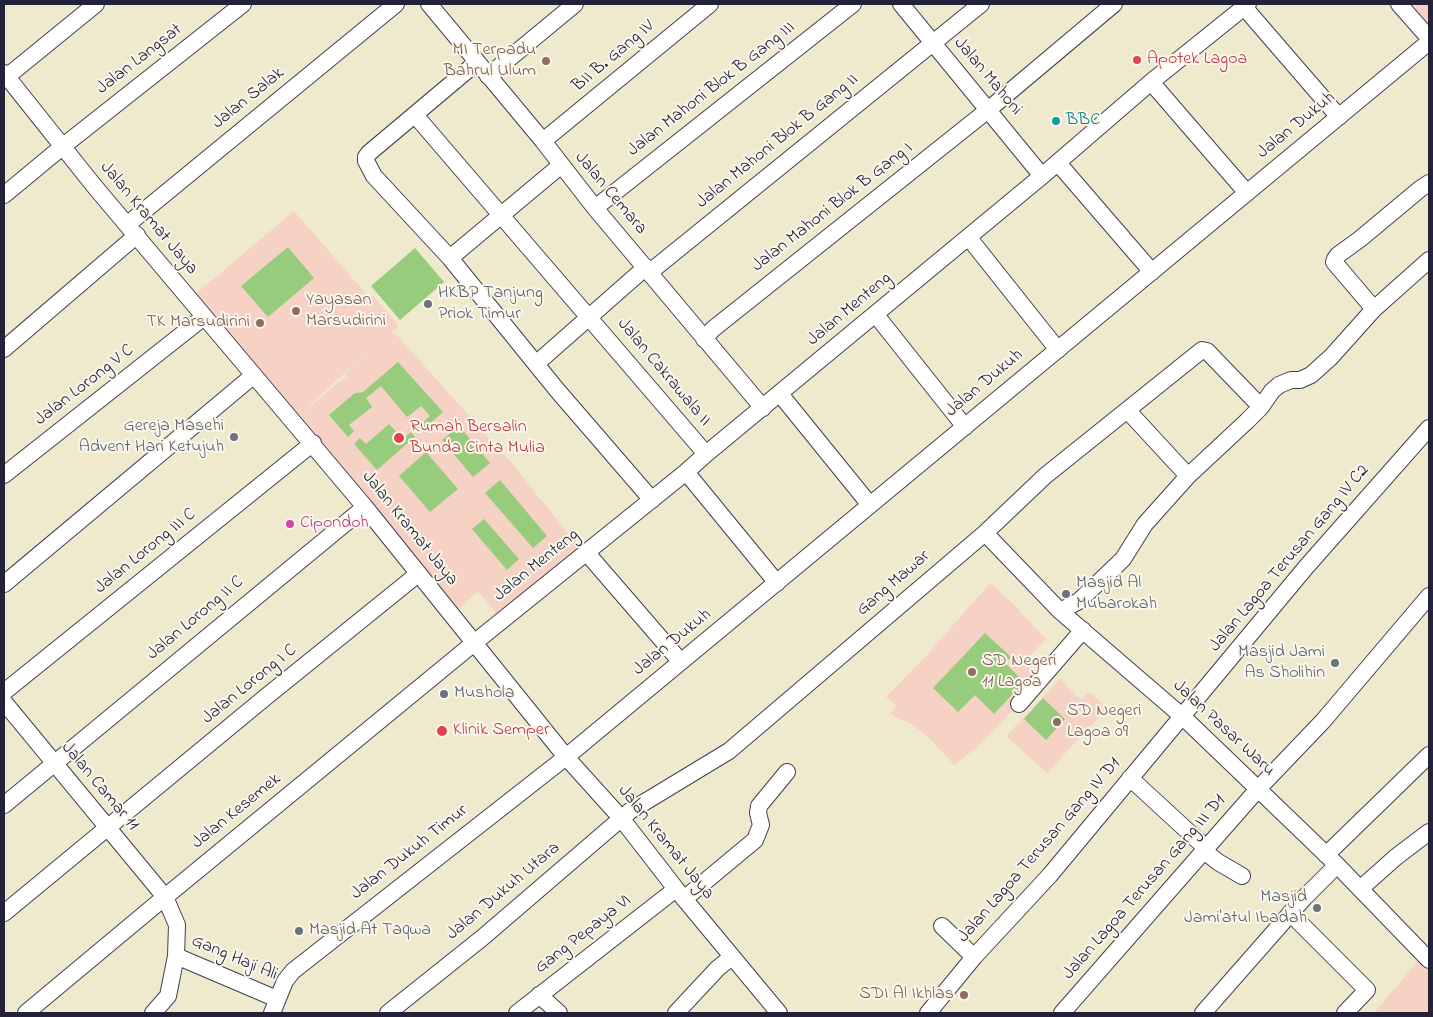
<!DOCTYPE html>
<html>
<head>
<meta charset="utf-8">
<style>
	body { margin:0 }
	#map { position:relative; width:1433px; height:1017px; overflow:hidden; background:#efe9ce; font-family:"Indie Flower",sans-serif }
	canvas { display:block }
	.frame { position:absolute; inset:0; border:5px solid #22223b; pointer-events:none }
</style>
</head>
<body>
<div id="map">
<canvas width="1433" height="1017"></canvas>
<div class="frame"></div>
</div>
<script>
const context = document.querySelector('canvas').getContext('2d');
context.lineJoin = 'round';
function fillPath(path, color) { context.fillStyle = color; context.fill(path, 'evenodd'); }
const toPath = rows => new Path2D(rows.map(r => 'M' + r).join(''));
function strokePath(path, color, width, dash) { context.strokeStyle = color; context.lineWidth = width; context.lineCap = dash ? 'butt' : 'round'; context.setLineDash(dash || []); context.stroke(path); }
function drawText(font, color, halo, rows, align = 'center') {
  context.font = font + ' "Indie Flower",sans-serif'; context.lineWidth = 4; context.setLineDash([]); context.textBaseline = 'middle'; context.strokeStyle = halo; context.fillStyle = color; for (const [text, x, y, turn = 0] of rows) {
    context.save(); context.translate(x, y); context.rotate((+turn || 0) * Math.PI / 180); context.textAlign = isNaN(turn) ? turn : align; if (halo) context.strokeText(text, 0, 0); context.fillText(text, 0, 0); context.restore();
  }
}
fillPath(toPath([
	[1419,4,1429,4,1429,29,1413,9],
	[294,211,368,296,373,296,399,326,391,333,396,334,504,455,505,455,579,547,498,615,478,591,459,609,402,540,296,420,304,411,347,376,345,374,371,351,339,378,295,419,192,297],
	[990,583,1021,611,1020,612,1046,639,1024,662,1042,681,975,749,954,765,932,741,912,724,895,717,891,713,896,706,886,697,926,656],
	[1060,679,1081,700,1089,692,1107,708,1047,773,1006,736],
	[1423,955,1429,962,1429,1013,1374,1013]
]), '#f6d2c4');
fillPath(toPath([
	[288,247,314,278,268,317,241,286],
	[415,248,444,282,400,320,371,286],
	[398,362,443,412,419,433,415,429,430,416,421,406,407,417,381,386,366,398,372,407,349,425,354,431,348,437,329,415,355,393,363,392],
	[389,424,403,439,411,432,415,437,377,470,354,444,360,438,366,444],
	[459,426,490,463,473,477,442,440],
	[426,452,458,489,430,512,399,476],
	[500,480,547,536,533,548,485,493],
	[484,519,519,559,507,570,472,529],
	[985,633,1011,657,1005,663,1024,682,994,714,975,695,958,712,933,688],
	[1043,698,1065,719,1046,740,1024,719]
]), '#98cc7d');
const minor = toPath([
	[429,4,543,141,595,208,763,408],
	[901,4,1042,176],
	[1399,4,1429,38],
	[1244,7,1339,117],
	[476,63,369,153,366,157,366,161,374,176,450,258,557,390,652,500],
	[4,73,95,187,365,507,566,757,621,818,676,889,779,1013],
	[488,76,575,4],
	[4,79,96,4],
	[1151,82,1247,193],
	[415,115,706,454],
	[543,141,710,4],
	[1058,163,1152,272],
	[4,195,62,147,243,4],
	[595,208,853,4],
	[128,224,396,4],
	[969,238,1058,350],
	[450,258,560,166],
	[650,272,981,4],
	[1374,309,1334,262,1335,259,1338,255,1360,239,1420,189,1429,183],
	[876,315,965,427],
	[704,339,713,329,988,110,1114,4],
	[4,349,137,235],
	[537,363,646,267],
	[780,394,870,505],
	[1128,411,1188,476],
	[686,472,777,583],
	[4,475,204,317],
	[985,533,1060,611,1183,717,1258,789,1337,865,1429,960],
	[586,552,681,662],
	[4,584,254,375],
	[1060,611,1079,601,1123,559,1145,524,1188,476,1247,421,1261,407,1272,391,1279,385,1291,380,1300,380,1311,375,1331,357,1374,309,1429,260],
	[4,692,313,443],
	[4,702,165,897,177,925,176,956,168,996,153,1013],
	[1019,704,1083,630],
	[1130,778,1206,848],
	[4,805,365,507],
	[1204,851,1218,862,1242,876],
	[1326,855,1429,755],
	[1360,889,1396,857,1429,832],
	[684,899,755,840,761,825,758,813,759,806,787,772],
	[4,913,267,696,418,574],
	[1290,913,1367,990,1345,1013],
	[942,926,974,957],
	[176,956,277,999],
	[539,995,559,1013],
	[26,1013,165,897,474,643,686,472,706,454,1042,176,1151,82,1248,4],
	[272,1013,285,981,293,971,566,757,1429,42],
	[388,1013,482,938,630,811,729,751,985,533,1045,476,1202,350,1207,351,1261,407],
	[517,1013,676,889],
	[676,1013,718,968,732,957],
	[928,1013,974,957,1050,875,1307,566,1429,428],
	[1062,1013,1258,789,1323,721,1429,596],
	[1203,1013,1304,898,1337,865]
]);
strokePath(minor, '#414051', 18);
strokePath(minor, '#fff', 16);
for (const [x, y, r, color] of [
	[1137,60,5,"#e0444e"],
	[546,61,5,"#8d6e63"],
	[1056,121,5,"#0f9aa8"],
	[428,304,5,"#6b7280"],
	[296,311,5,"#8d6e63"],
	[260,323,5,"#8d6e63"],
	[234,437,5,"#6b7280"],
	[399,438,6,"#e0444e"],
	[290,524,5,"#d1479c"],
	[1066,594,5,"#6b7280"],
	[1335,663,5,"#6b7280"],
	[972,672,5,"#8d6e63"],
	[444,694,5,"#6b7280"],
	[1057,722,5,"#8d6e63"],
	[442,731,6,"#e0444e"],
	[1317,908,5,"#6b7280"],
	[299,931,5,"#6b7280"],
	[964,995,5,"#8d6e63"]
]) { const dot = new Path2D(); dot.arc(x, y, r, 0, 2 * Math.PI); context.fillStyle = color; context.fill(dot); strokePath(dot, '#fbf7ec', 2); }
drawText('18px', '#785e54', '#fbf7ec', [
	["MI Terpadu",536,51],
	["Bahrul Ulum",536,72],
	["Yayasan",306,301,"left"],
	["Marsudirini",306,322,"left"],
	["TK Marsudirini",250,323],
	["SD Negeri",982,662,"left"],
	["11 Lagoa",982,683,"left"],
	["SD Negeri",1067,712,"left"],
	["Lagoa 09",1067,733,"left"],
	["SDI Al Ikhlas",954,995]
], 'right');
drawText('18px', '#22223b', '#fbf7ec', [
	["BII B. Gang IV",614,57,-40],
	["Jalan Langsat",140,60,-38],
	["Jalan Mahoni",987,77,50],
	["Jalan Mahoni Blok B Gang III",712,90,-38],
	["Jalan Salak",249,99,-39],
	["Jalan Dukuh",1297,126,-39],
	["Jalan Mahoni Blok B Gang II",778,142,-39],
	["Jalan Cemara",610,194,50],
	["Jalan Mahoni Blok B Gang I",833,208,-38],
	["Jalan Kramat Jaya",148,219,50],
	["Jalan Menteng",850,310,-40],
	["Jalan Cakrawala II",663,373,50],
	["Jalan Dukuh",985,384,-40],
	["Jalan Lorong V C",85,386,-38],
	["Jalan Kramat Jaya",409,529,51],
	["Jalan Lorong III C",146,552,-39],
	["Jalan Lagoa Terusan Gang IV C2",1290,559,-50],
	["Jalan Menteng",537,566,-39],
	["Gang Mawar",894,584,-41],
	["Jalan Lorong II C",196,619,-40],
	["Jalan Dukuh",673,643,-39],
	["Jalan Lorong I C",250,685,-39],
	["Jalan Pasar Waru",1223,729,43],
	["Jalan Camar 11",99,787,50],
	["Jalan Kesemek",237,812,-39],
	["Jalan Kramat Jaya",665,843,51],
	["Jalan Lagoa Terusan Gang IV D1",1040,851,-49],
	["Jalan Dukuh Timur",410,853,-38],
	["Jalan Lagoa Terusan Gang III D1",1145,888,-49],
	["Jalan Dukuh Utara",504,892,-40],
	["Gang Pepaya VI",584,935,-38],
	["Gang Haji Ali",234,959,23]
]);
drawText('18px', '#be3a42', '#fbf7ec', [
	["Apotek Lagoa",1147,60],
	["Rumah Bersalin",410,428],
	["Bunda Cinta Mulia",410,449],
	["Klinik Semper",453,731]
], 'left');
drawText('18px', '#0d838f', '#fbf7ec', [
	["BBC",1066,121]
], 'left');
drawText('18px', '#5b616d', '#fbf7ec', [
	["HKBP Tanjung",438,294],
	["Priok Timur",438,315],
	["Gereja Masehi",224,427,"right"],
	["Advent Hari Ketujuh",224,448,"right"],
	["Masjid Al",1076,584],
	["Mubarokah",1076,605],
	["Masjid Jami",1325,653,"right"],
	["As Sholihin",1325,674,"right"],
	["Mushola",454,694],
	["Masjid",1307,898,"right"],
	["Jami'atul Ibadah",1307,919,"right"],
	["Masjid At Taqwa",309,931]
], 'left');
drawText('18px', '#b23c85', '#fbf7ec', [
	["Cipondoh",300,524]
], 'left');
</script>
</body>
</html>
